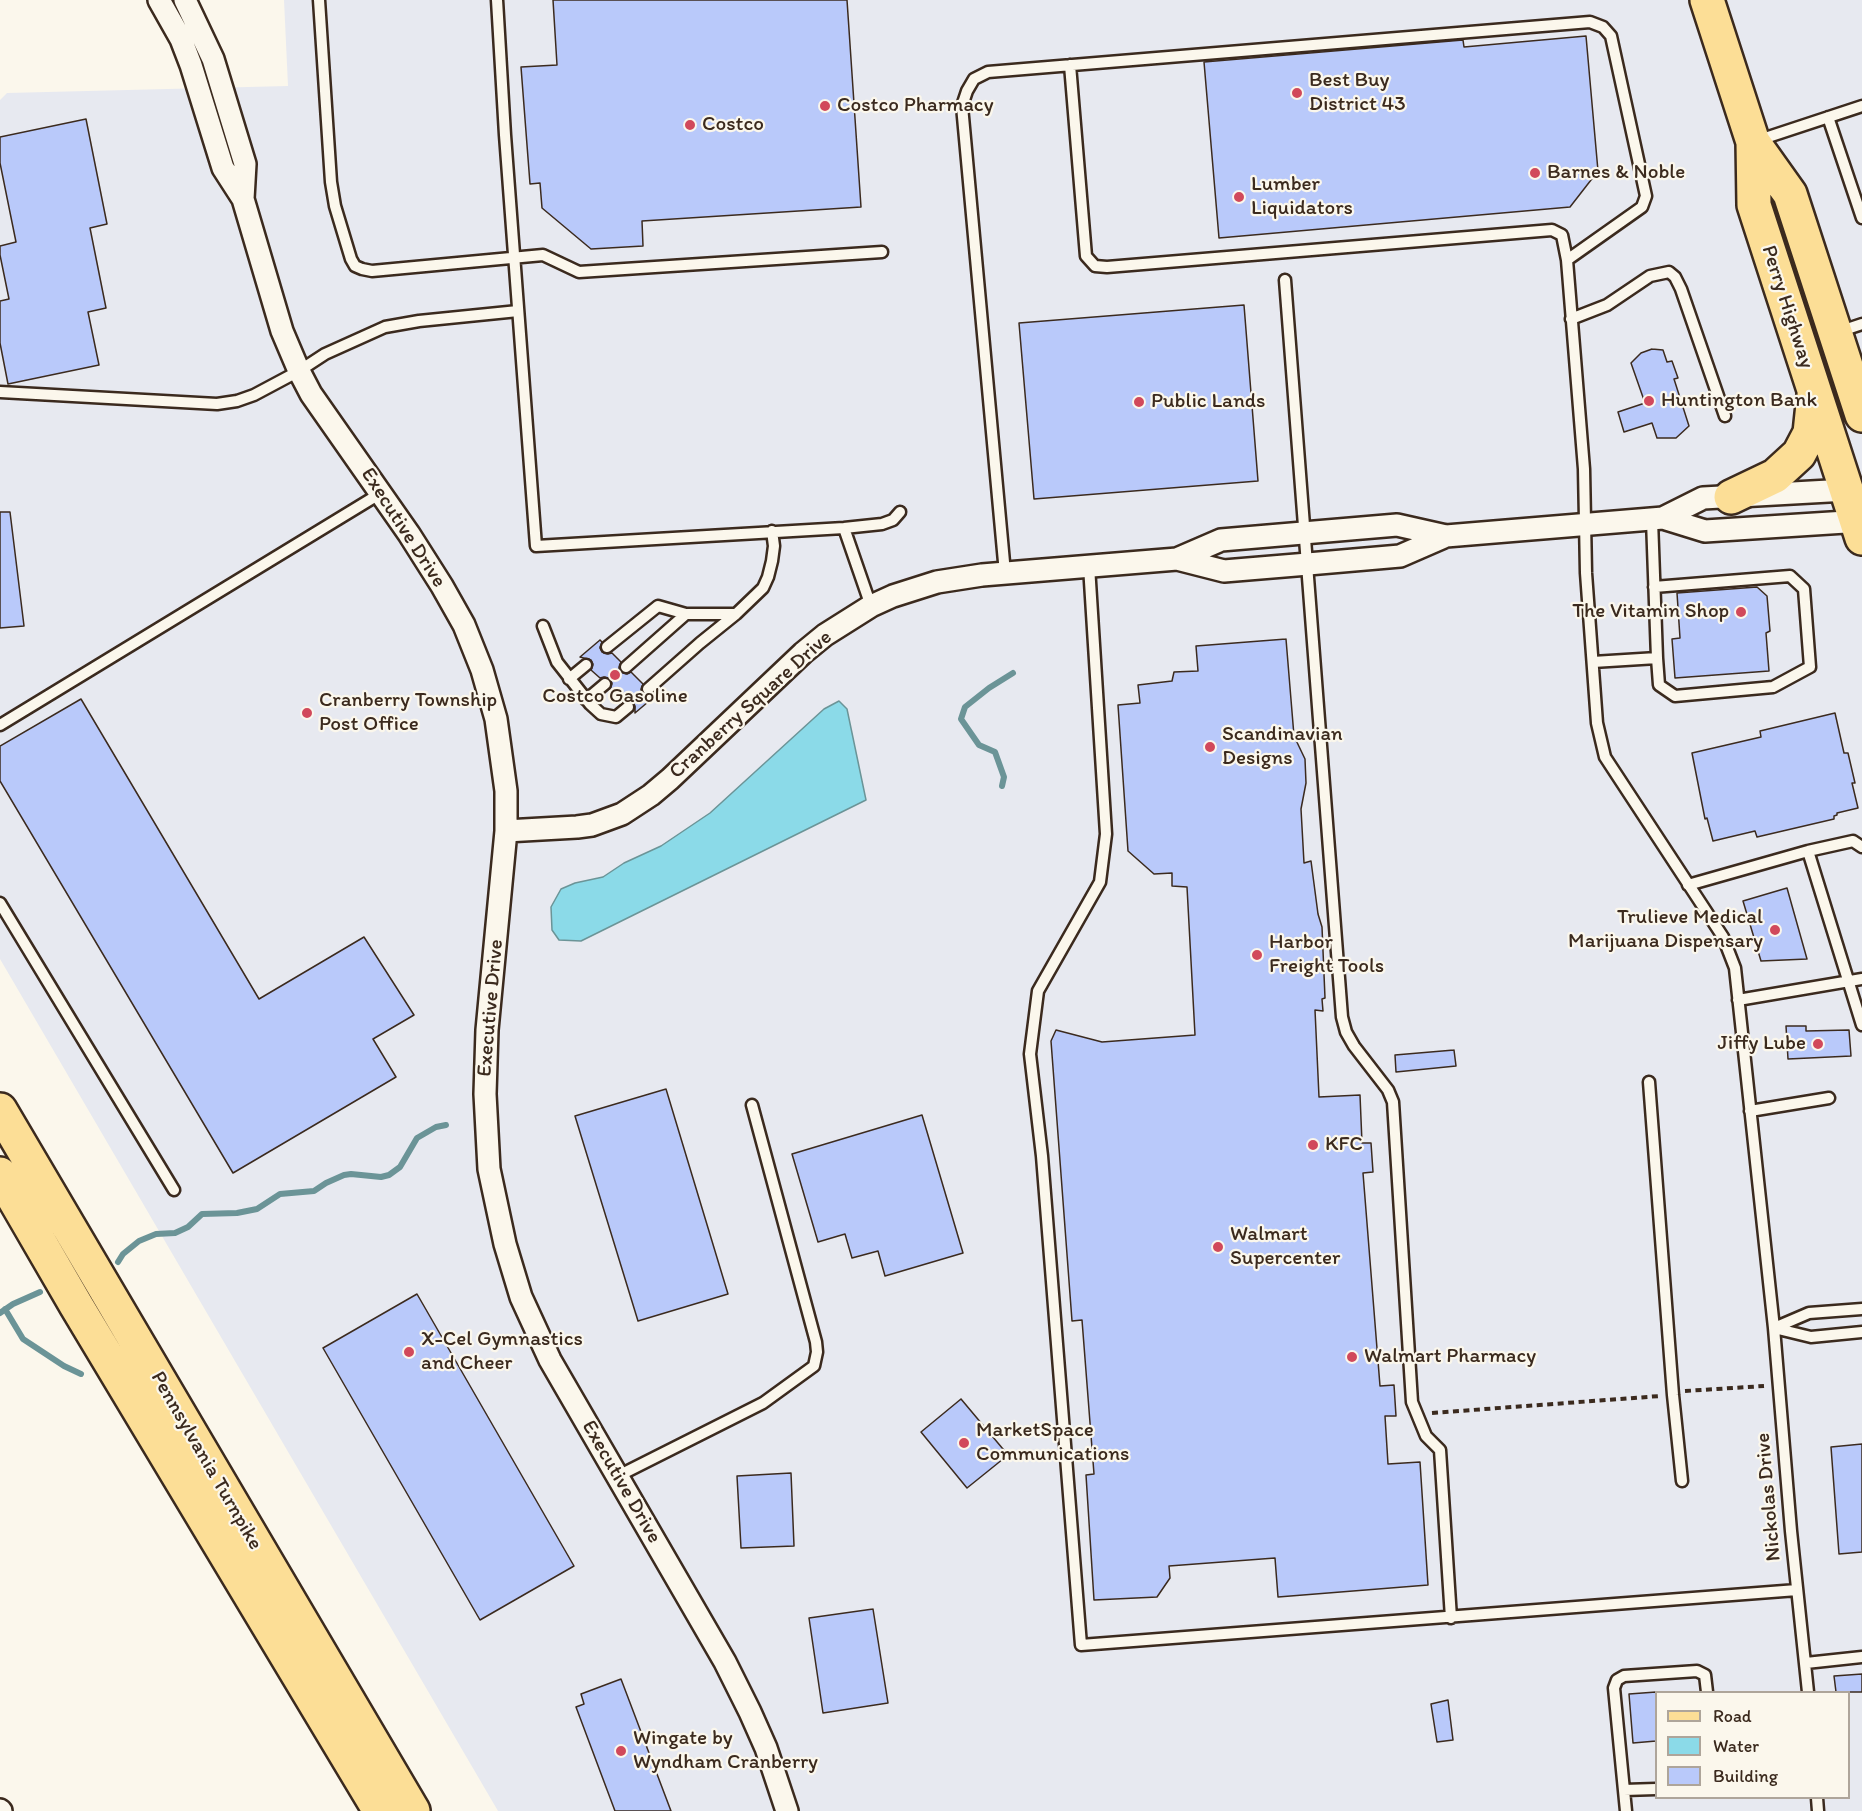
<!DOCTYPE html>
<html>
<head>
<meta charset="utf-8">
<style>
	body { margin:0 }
	#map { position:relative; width:1862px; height:1811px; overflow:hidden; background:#fbf7ec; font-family:Itim,sans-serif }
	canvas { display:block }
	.legend { position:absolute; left:1655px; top:1691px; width:195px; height:108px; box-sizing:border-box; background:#fbf7ec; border:2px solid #aea59a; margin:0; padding:8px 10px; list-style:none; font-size:18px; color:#3b2a1e }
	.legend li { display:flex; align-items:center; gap:12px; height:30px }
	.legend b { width:30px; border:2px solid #aea59a }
</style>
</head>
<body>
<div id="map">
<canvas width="1862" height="1811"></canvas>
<ul class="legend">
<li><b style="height:8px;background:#fcde96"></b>Road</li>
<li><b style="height:16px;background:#8bdae8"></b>Water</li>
<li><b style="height:16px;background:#b9c9fa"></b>Building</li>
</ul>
</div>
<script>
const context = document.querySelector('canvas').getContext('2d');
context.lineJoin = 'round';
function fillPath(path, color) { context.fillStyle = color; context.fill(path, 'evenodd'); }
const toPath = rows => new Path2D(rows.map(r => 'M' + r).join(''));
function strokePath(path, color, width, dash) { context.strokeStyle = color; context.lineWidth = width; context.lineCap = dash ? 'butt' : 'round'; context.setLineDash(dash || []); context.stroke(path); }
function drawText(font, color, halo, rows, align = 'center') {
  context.font = font + ' Itim,sans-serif'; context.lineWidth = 4.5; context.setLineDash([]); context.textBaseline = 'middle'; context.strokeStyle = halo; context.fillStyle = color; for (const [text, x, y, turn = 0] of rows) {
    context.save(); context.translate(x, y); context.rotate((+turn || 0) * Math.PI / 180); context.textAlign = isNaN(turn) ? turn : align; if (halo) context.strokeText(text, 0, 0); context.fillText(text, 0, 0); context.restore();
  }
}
fillPath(toPath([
	[284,0,1862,0,1862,1811,498,1811,0,959,0,100,7,93,288,86],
	[1656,1692,1848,1692,1848,1798,1656,1798]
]), '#e7e9f0');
const water = toPath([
	[839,701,847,709,866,800,581,941,559,940,552,930,551,907,561,889,575,883,603,877,624,863,661,846,710,813,824,709,839,701]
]);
fillPath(water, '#8bdae8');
strokePath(water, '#6b9497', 1.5);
strokePath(toPath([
	[1002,786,1004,777,995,752,979,745,961,719,965,707,989,688,1013,673],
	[118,1262,123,1254,139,1241,156,1234,175,1233,188,1227,202,1214,237,1213,257,1209,280,1194,314,1191,326,1183,344,1175,351,1174,381,1177,389,1175,400,1167,417,1138,436,1127,446,1125],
	[5,1309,23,1339,64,1366,81,1374],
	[0,1313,13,1304,40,1292]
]), '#6b9497', 6);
const building = toPath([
	[553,0,847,0,861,207,642,221,643,246,591,249,542,208,540,183,530,184,521,67,557,65,553,0],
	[1586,36,1598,171,1570,207,1219,238,1204,62,1463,40,1464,47,1586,36],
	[86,119,107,224,90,228,106,308,88,312,99,365,8,384,0,343,0,301,9,299,0,255,0,246,16,242,0,163,0,137,86,119],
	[1244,305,1258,481,1034,499,1019,323,1244,305],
	[1652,349,1663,350,1667,362,1672,361,1678,378,1674,379,1689,426,1676,438,1657,438,1652,423,1624,432,1618,412,1645,403,1631,363,1641,353,1652,349],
	[0,512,10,512,24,626,0,628,0,512],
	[1757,587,1767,596,1770,631,1766,633,1769,671,1675,678,1672,639,1680,638,1677,593,1757,587],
	[1286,639,1294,736,1305,759,1306,783,1301,809,1304,863,1311,861,1318,914,1322,927,1325,998,1322,999,1323,1011,1315,1010,1319,1097,1360,1095,1362,1143,1371,1143,1373,1172,1363,1173,1380,1386,1394,1385,1396,1416,1385,1416,1388,1464,1420,1462,1428,1585,1278,1597,1275,1558,1169,1566,1170,1578,1157,1597,1094,1600,1086,1475,1094,1474,1082,1320,1072,1321,1051,1041,1056,1030,1102,1042,1195,1035,1187,887,1172,886,1172,873,1154,874,1128,851,1118,705,1140,703,1138,685,1172,681,1174,672,1198,671,1196,646,1286,639],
	[600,640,602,642,600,648,602,652,608,654,612,653,621,662,619,668,621,672,627,674,631,672,643,684,641,690,643,694,655,696,635,713,635,706,633,702,627,700,623,701,610,689,612,683,610,679,604,677,600,678,591,670,593,664,591,660,580,657,600,640],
	[81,699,259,999,364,937,414,1015,373,1039,396,1077,233,1173,0,781,0,746,81,699],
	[1835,713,1844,753,1848,753,1855,783,1852,783,1858,808,1837,813,1837,815,1834,816,1834,819,1757,837,1755,831,1713,841,1707,818,1705,819,1692,753,1761,737,1760,731,1835,713],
	[1787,888,1807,959,1761,961,1743,901,1787,888],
	[1786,1026,1806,1026,1806,1031,1849,1030,1851,1056,1788,1059,1786,1026],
	[1454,1050,1456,1066,1396,1072,1395,1055,1454,1050],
	[666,1089,728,1294,638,1321,575,1116,666,1089],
	[922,1115,963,1253,885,1276,878,1251,852,1258,845,1234,818,1242,792,1154,922,1115],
	[417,1294,574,1566,480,1620,323,1348,417,1294],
	[961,1399,1008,1455,967,1488,921,1432,961,1399],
	[1862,1444,1862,1552,1839,1554,1831,1447,1862,1444],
	[791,1473,794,1546,741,1548,737,1476,791,1473],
	[873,1609,888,1703,823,1713,809,1618,873,1609],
	[1862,1674,1862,1692,1836,1692,1834,1676,1862,1674],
	[621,1679,671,1811,615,1811,576,1707,584,1704,581,1694,621,1679],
	[1656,1692,1656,1741,1633,1743,1629,1694,1656,1692],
	[1448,1700,1453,1740,1437,1742,1431,1704,1448,1700]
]);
fillPath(building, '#b9c9fa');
strokePath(building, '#3b2a1e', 1.5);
const lane = toPath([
	[319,0,331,182,335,206,351,259,355,266,362,269,372,271,543,255,579,272,882,252],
	[497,0,505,135,536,546,844,528,882,524,893,520,900,512],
	[1070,65,1086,256,1095,266,1107,267,1552,230,1562,235,1567,260,1584,469,1586,573,1597,723,1605,757,1723,937,1735,968,1774,1328,1791,1531,1808,1692],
	[1828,117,1862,218],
	[1756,141,1862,106],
	[1285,280,1342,1017,1346,1032,1354,1046,1388,1090,1393,1102,1412,1402,1426,1436,1440,1450,1451,1618],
	[1571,319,1607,305,1650,276,1669,272,1675,277,1681,289,1725,416],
	[1838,332,1862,324],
	[0,392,217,404,237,401,254,395,299,371,325,354,385,327,419,321,518,311],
	[844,528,871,606],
	[1089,566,1106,834,1100,882,1038,991,1030,1054,1042,1156,1081,1645,1797,1590],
	[1005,573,962,106,967,91,974,79,988,72,1590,22,1603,27,1611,36,1646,196,1642,207,1567,260],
	[1654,587,1790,576,1804,589,1810,667,1773,687,1675,696,1659,685,1657,658],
	[543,626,557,662,590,704,601,714,616,717,628,707],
	[607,647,658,606,686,614,736,614],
	[1593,662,1657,658,1652,520],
	[626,667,686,614],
	[569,679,586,665],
	[648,689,700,643,736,614,763,588,768,577,772,561,774,546,772,531],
	[586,700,605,684],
	[0,725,381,493],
	[1808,851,1862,1025],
	[1688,885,1808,851,1853,841,1862,847],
	[0,903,174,1190],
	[1738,1000,1862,979],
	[1649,1082,1673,1395,1682,1481],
	[1750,1111,1829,1098],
	[1774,1328,1809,1313,1862,1309],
	[1774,1328,1811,1337,1862,1332],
	[618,1476,763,1403,814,1366,817,1352,816,1342,752,1105],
	[1806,1663,1862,1657],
	[1624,1790,1656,1789],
	[1817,1798,1818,1811],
	[1626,1811,1614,1688,1617,1680,1624,1676,1697,1671,1705,1675,1707,1692]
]);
const street = toPath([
	[159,0,181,39,191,65,223,168,243,199,282,331,299,371,311,394,409,534,442,586,464,625,482,670,496,719,506,791,506,831,487,1030,485,1094,489,1169,505,1244,521,1297,550,1360,725,1662,750,1712,766,1748,787,1811],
	[185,0,213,59,245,164,243,199],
	[1663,518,1705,531,1862,521],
	[1177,559,1224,571,1308,564,1400,556,1446,536],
	[506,831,577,827,592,825,622,814,651,795,670,779,803,653,825,635,871,606,893,596,937,582,982,575,1177,559,1221,540,1397,525,1446,536,1663,518,1703,498,1847,490,1857,495],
	[0,1810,1,1811]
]);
const primary = toPath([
	[1707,0,1753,142,1790,194,1862,415],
	[1753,142,1754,205,1862,538],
	[1731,497,1775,476,1799,454,1810,433,1814,395]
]);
const highway = toPath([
	[0,1110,413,1811],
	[0,1174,76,1305,380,1811]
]);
strokePath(lane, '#3b2a1e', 15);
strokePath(street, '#3b2a1e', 26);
strokePath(primary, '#3b2a1e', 38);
strokePath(highway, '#3b2a1e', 38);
strokePath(toPath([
	[1685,1391,1764,1386],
	[1432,1413,1660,1396]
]), '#3b2a1e', 4, [6, 4.5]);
strokePath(lane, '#fbf7ec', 10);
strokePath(street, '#fbf7ec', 21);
strokePath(primary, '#fcde96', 33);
strokePath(highway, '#fcde96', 33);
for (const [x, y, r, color] of [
	[1297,93,6,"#d1495b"],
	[825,106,6,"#d1495b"],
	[690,125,6,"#d1495b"],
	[1535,173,6,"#d1495b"],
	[1239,197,6,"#d1495b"],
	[1649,401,6,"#d1495b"],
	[1139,402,6,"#d1495b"],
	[1741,612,6,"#d1495b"],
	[615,675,6,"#d1495b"],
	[307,713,6,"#d1495b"],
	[1210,747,6,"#d1495b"],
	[1775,930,6,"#d1495b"],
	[1257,955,6,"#d1495b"],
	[1818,1044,6,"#d1495b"],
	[1313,1145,6,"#d1495b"],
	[1218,1247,6,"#d1495b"],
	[409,1352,6,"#d1495b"],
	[1352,1357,6,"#d1495b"],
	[964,1443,6,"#d1495b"],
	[621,1751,6,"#d1495b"]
]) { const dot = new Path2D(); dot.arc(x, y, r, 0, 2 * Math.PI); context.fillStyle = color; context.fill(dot); strokePath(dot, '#fbf7ec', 2); }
drawText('21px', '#3b2a1e', '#fbf7ec', [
	["Best Buy",1309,81],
	["District 43",1309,105],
	["Costco Pharmacy",837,106],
	["Costco",702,125],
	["Barnes & Noble",1547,173],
	["Lumber",1251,185],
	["Liquidators",1251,209],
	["Huntington Bank",1661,401],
	["Public Lands",1151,402],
	["The Vitamin Shop",1729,612,"right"],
	["Costco Gasoline",615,697,"center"],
	["Cranberry Township",319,701],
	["Post Office",319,725],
	["Scandinavian",1222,735],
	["Designs",1222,759],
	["Trulieve Medical",1763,918,"right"],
	["Marijuana Dispensary",1763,942,"right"],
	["Harbor",1269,943],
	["Freight Tools",1269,967],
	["Jiffy Lube",1806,1044,"right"],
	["KFC",1325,1145],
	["Walmart",1230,1235],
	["Supercenter",1230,1259],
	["X-Cel Gymnastics",421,1340],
	["and Cheer",421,1364],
	["Walmart Pharmacy",1364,1357],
	["MarketSpace",976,1431],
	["Communications",976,1455],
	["Wingate by",633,1739],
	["Wyndham Cranberry",633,1763]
], 'left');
drawText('21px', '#3b2a1e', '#fbf7ec', [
	["Perry Highway",1787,307,72],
	["Executive Drive",403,528,57],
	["Cranberry Square Drive",751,705,-42],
	["Executive Drive",491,1008,-85],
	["Pennsylvania Turnpike",206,1461,60],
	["Executive Drive",621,1482,60],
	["Nickolas Drive",1769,1497,-95]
]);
</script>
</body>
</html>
